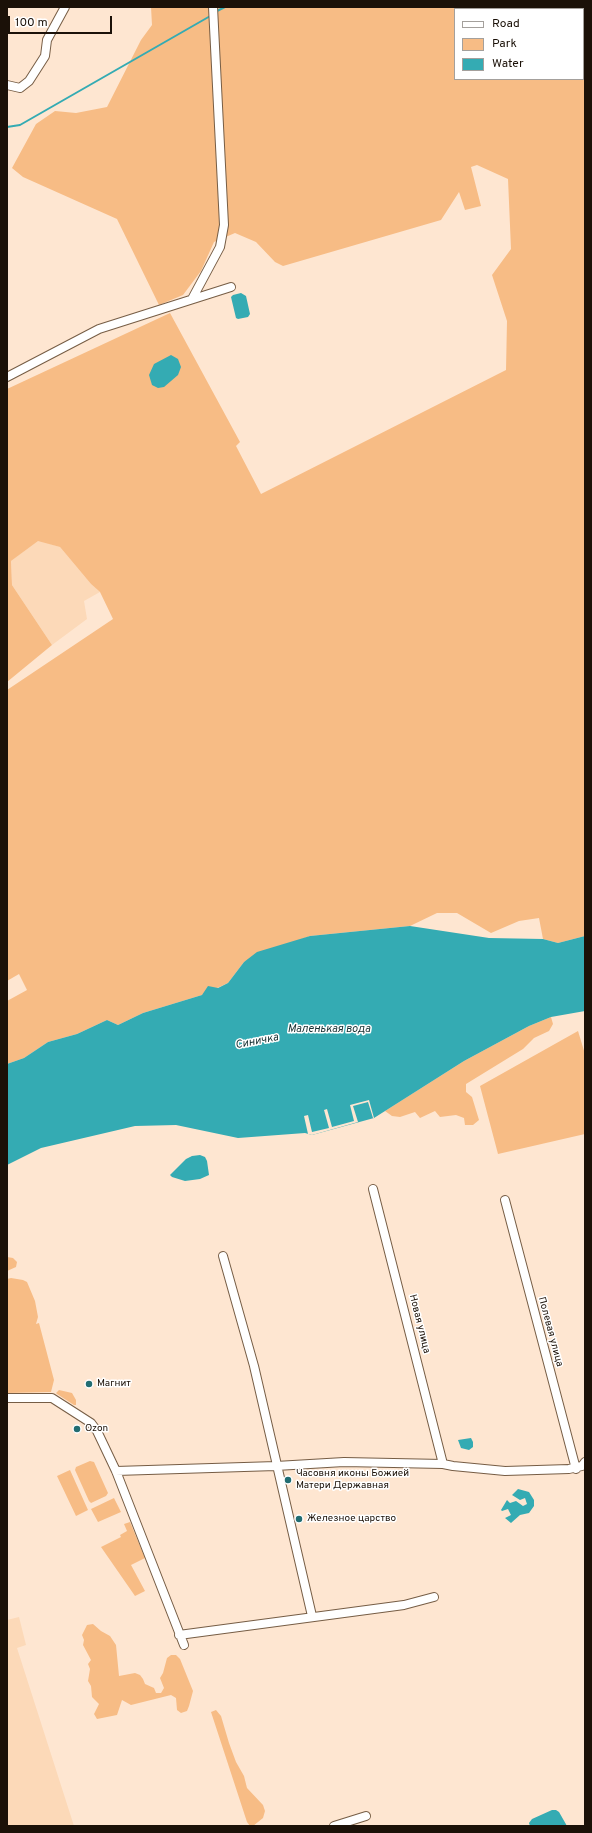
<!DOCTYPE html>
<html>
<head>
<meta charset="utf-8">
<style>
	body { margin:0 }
	#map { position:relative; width:592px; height:1833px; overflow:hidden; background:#fee6d1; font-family:Overpass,sans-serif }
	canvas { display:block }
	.frame { position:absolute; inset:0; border:8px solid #1b1108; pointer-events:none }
	.legend { position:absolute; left:454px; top:8px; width:130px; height:72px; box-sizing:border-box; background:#fff; border:1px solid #a4a09c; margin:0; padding:5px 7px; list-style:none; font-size:12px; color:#1b1108 }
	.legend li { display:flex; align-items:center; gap:8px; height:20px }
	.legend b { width:20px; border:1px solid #a4a09c }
	.scale { position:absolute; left:8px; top:16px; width:104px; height:18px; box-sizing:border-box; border:2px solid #1b1108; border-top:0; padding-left:5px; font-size:12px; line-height:14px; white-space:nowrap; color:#1b1108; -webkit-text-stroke:3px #fff; paint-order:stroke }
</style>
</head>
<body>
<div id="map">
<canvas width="592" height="1833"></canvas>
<div class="frame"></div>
<ul class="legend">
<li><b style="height:5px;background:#fff"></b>Road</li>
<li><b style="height:11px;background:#f7bc85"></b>Park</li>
<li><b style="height:11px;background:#34abb3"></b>Water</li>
</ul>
<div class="scale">100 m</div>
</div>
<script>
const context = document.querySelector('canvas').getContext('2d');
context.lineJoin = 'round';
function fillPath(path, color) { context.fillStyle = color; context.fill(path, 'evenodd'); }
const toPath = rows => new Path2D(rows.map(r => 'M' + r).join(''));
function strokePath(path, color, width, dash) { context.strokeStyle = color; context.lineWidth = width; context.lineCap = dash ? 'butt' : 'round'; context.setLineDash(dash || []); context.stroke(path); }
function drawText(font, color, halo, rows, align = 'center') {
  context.font = font + ' Overpass,sans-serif'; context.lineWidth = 3; context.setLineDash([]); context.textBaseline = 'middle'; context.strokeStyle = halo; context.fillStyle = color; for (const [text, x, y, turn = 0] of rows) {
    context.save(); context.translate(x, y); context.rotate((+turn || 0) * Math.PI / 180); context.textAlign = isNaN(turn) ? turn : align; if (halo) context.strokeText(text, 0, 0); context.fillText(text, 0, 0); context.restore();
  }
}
fillPath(toPath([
	[38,540,60,547,91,584,100,592,84,601,87,619,52,645,12,585,11,561],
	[19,1617,26,1645,17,1648,74,1826,7,1826,7,1620]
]), '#fcd9b8');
fillPath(toPath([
	[151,7,585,7,585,936,558,943,543,939,539,918,519,921,491,933,457,913,437,913,410,926,310,936,244,962,228,983,202,995,143,1013,118,1025,107,1020,77,1034,48,1042,24,1058,7,1064,7,1001,27,990,19,974,7,981,7,690,113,619,100,592,91,584,60,547,38,541,11,561,12,585,52,645,7,682,7,389,170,313,240,442,236,446,261,494,506,370,507,321,492,275,511,249,508,179,477,165,471,167,481,206,465,210,459,192,441,220,283,266,275,262,256,242,235,233,214,242,201,271,183,295,159,305,117,219,23,177,12,168,36,124,55,111,76,113,107,107,141,40,152,25],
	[455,9,583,9,583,79,455,79],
	[551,1017,553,1024,549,1031,534,1038,523,1049,466,1084,466,1092,472,1097,479,1120,473,1125,465,1125,464,1118,456,1115,440,1117,435,1111,420,1118,415,1112,400,1117,392,1116,385,1111,464,1061,529,1026],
	[578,1031,585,1054,585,1134,498,1154,480,1086],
	[7,1257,13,1258,17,1262,16,1267,7,1271],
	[11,1278,23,1280,27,1282,35,1301,38,1317,36,1324,39,1323,54,1380,51,1392,7,1393,7,1279],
	[59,1390,72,1393,76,1400,76,1405,74,1405,57,1394,56,1393],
	[90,1461,94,1462,108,1493,106,1496,91,1503,89,1501,75,1470,76,1467],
	[70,1470,88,1510,76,1516,57,1476],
	[114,1498,121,1512,98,1522,91,1509],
	[130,1522,145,1558,131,1565,145,1591,135,1596,101,1547,121,1537,120,1535,127,1531,124,1524],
	[93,1624,101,1631,110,1636,116,1645,119,1676,135,1673,140,1675,143,1679,145,1684,154,1688,156,1693,161,1693,164,1688,160,1678,163,1673,167,1658,171,1655,176,1655,180,1659,193,1691,189,1706,187,1711,181,1713,177,1710,176,1698,171,1695,131,1705,122,1700,117,1715,97,1719,94,1714,99,1704,92,1697,91,1686,88,1681,90,1669,88,1664,91,1660,83,1645,84,1640,82,1635,87,1625],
	[216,1710,221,1716,229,1743,236,1762,244,1776,247,1788,263,1805,265,1811,263,1818,253,1826,250,1826,247,1822,211,1712]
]), '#f7bc85');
fillPath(toPath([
	[241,293,246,296,250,314,248,317,238,319,236,318,231,297,233,295],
	[171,355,178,359,181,367,178,375,164,387,158,388,152,385,149,375,154,364],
	[410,926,489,938,543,939,558,943,585,936,585,1011,551,1017,529,1026,464,1061,374,1118,312,1135,305,1133,238,1138,176,1125,135,1126,41,1148,7,1165,7,1064,24,1058,48,1042,77,1034,107,1020,118,1025,143,1013,202,995,208,986,218,988,228,983,244,962,257,952,310,936],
	[200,1155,205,1157,207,1161,209,1175,200,1179,185,1181,172,1177,170,1175,186,1159,192,1156],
	[471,1438,473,1442,473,1447,469,1450,461,1448,458,1440],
	[518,1489,529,1492,534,1500,534,1506,529,1513,520,1515,511,1523,505,1518,511,1515,508,1509,502,1511,501,1510,507,1500,510,1503,516,1501,523,1506,527,1504,525,1498,520,1500,512,1495],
	[552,1810,556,1810,559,1812,567,1826,530,1826,529,1823,532,1819]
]), '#34abb3');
fillPath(toPath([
	[369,1100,374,1118,373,1118,368,1102,353,1106,358,1122,312,1135,308,1134,304,1116,308,1115,312,1132,329,1128,324,1110,327,1109,332,1127,354,1121,350,1105]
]), '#fee6d1');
strokePath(toPath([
	[215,12,225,7],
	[7,127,20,125,212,15]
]), '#34abb3', 2);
const street = toPath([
	[7,85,20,88,29,81,45,56,47,40,65,7],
	[192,299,220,247,224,225,213,7],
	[7,377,99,329,231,287],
	[373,1189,443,1464],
	[505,1200,576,1469],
	[223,1256,254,1366,312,1616],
	[7,1398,52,1398,91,1423,97,1431,116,1471,184,1645],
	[116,1471,276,1466,344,1462,443,1464,453,1466,505,1471,569,1469,582,1466,585,1462],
	[179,1635,404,1605,434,1597],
	[334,1826,366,1816]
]);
strokePath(street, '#765d45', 10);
strokePath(street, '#fff', 8);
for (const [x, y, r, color] of [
	[89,1384,4,"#226d72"],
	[77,1429,4,"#226d72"],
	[288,1480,4,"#226d72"],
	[299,1519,4,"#226d72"]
]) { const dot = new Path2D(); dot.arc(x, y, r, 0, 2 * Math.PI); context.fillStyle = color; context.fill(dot); strokePath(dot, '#fff', 1.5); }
drawText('10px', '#1b1108', '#fff', [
	["Новая улица",419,1324,76],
	["Полевая улица",550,1332,75]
]);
drawText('10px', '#1b1108', '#fff', [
	["Магнит",97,1384],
	["Ozon",85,1429],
	["Часовня иконы Божией",296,1474],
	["Матери Державная",296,1486],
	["Железное царство",307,1519]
], 'left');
drawText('italic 11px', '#173032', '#fff', [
	["Маленькая вода",329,1030],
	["Синичка",257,1042,-11]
]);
</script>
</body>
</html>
